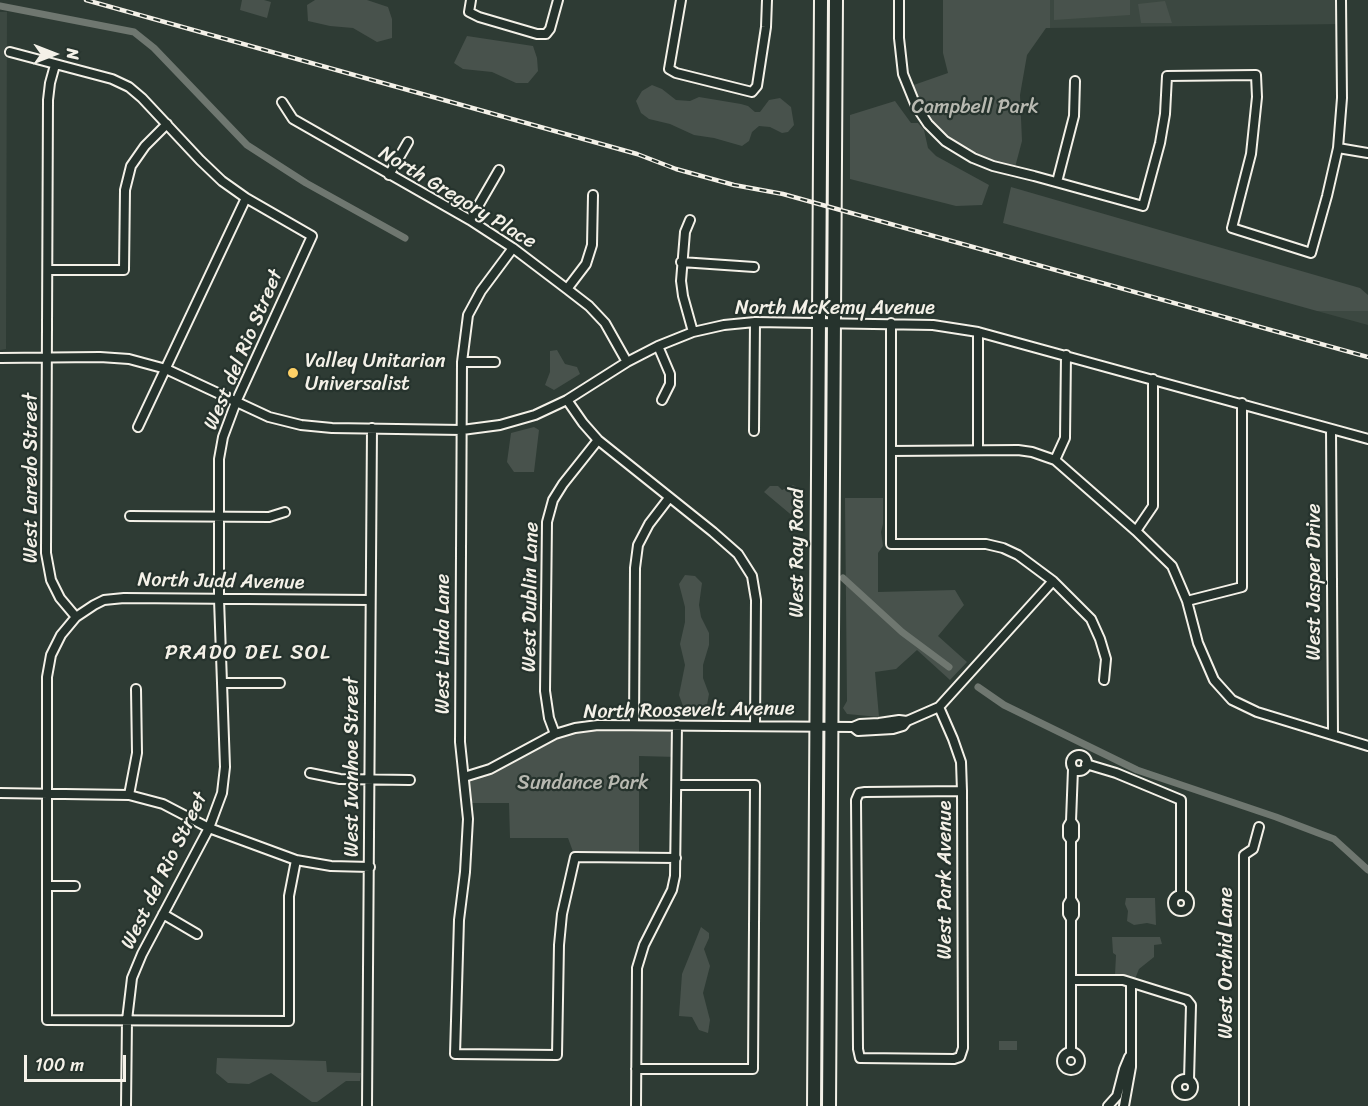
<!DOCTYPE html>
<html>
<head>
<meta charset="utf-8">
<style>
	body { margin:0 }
	#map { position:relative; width:1368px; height:1106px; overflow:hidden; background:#2e3b34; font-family:Sriracha,sans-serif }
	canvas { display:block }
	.north { position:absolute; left:24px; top:24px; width:60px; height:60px; -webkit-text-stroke:4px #26332d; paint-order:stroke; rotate:90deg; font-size:16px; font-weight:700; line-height:24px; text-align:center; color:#f4f1e8 }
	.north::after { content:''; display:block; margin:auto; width:21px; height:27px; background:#f4f1e8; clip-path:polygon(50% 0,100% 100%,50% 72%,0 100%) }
	.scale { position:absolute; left:24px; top:1055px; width:102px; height:27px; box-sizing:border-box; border:3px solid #f4f1e8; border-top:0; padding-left:8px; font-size:18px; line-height:21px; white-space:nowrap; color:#f4f1e8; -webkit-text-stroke:4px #26332d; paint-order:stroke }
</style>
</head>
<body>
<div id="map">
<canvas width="1368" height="1106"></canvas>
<div class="north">N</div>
<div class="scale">100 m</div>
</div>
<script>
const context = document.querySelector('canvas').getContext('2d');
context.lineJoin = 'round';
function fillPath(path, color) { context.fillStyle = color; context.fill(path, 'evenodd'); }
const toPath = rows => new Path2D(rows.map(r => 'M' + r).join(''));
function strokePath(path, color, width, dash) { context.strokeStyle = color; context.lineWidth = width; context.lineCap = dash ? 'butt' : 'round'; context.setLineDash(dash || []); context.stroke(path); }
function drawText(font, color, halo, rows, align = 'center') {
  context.font = font + ' Sriracha,sans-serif'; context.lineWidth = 4.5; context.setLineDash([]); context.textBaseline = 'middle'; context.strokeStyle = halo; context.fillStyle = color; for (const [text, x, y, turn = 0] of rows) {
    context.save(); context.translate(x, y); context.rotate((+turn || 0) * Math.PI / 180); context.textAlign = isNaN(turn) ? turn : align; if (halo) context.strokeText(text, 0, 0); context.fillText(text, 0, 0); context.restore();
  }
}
fillPath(toPath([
	[1050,0,1341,0,1341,24,1050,28],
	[0,12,7,12,6,349,0,350],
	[1317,311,1368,311,1368,325]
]), '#3c4841');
fillPath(toPath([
	[242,0,264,0,271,2,267,18,240,10],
	[315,0,367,0,388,7,392,19,392,38,377,42,353,28,330,26,308,21,307,5],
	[943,0,1050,0,1050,28,1046,28,1027,55,1020,95,1022,141,1014,171,973,158,928,124,908,87,948,73,943,53],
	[1054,0,1130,0,1130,15,1054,20],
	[1165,1,1172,23,1141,23,1138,4],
	[467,36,533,46,537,58,538,71,528,83,516,83,492,72,463,69,454,63],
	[652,85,662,89,676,100,690,101,699,97,741,104,748,106,755,112,760,112,769,100,780,98,791,107,794,125,788,132,782,133,770,127,759,126,752,132,749,141,742,146,714,138,694,135,670,124,649,119,641,113,636,101,642,91],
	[895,101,911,123,918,123,924,130,928,148,936,156,989,185,982,205,956,206,850,179,850,115],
	[1011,187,1360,288,1368,295,1368,311,1317,311,1003,223],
	[557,350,565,364,577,367,580,374,554,390,545,385,550,372,550,351],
	[534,427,539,430,534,472,514,472,507,462,511,433],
	[793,485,804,491,801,517,795,518,764,492,770,486,778,486,782,490],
	[845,498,883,498,883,524,881,532,883,546,878,553,878,592,955,590,964,605,938,636,967,662,950,680,917,650,896,669,875,672,879,717,847,714,843,708,847,701],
	[685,575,695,576,702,583,699,605,701,617,709,633,709,645,703,665,703,678,709,694,707,705,697,710,683,706,679,695,685,665,680,644,685,622,685,607,679,584],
	[677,725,677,757,639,756,639,857,575,857,568,838,510,838,509,803,467,803,464,777,575,728],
	[1126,898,1155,898,1156,925,1147,923,1134,925,1127,921,1128,911,1125,904],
	[701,927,709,933,709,938,704,949,710,966,703,993,710,1020,708,1033,699,1030,692,1017,679,1016,682,974],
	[1112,937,1160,937,1162,944,1154,945,1154,957,1139,969,1135,979,1115,975,1116,955,1113,953],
	[999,1041,1017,1041,1017,1050,999,1050],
	[217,1058,326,1061,327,1072,361,1073,360,1081,346,1081,317,1102,312,1102,271,1073,249,1084,228,1083,216,1073]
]), '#48524c');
strokePath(toPath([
	[0,6,134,32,154,48,247,145,306,183,405,238],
	[843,578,902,632,949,667],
	[978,687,1004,705,1137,770,1276,817,1334,839,1368,870]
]), '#6f7770', 7);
const street = toPath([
	[471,0,469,12,479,17,537,34,546,34,550,29,558,0],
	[681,0,669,69,676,73,752,92,757,86,766,27,767,0],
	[899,0,899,38,903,74,916,106,928,124,945,141,973,158,993,166,1034,176,1143,206,1160,143,1165,114,1167,76,1256,75,1257,97,1251,154,1232,228,1311,253,1327,196,1338,148,1342,98,1341,0],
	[10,52,112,79,129,87,142,98,200,160,222,181,246,198,312,236,236,402,223,437,219,459,219,599,225,767,222,793,209,828,142,954,132,978,127,1020,126,1106],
	[55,65,50,83,48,100,46,553,51,580,60,598,76,617,61,635,51,655,47,677,47,1020,289,1021,289,896,296,860],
	[282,102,293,119,470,220,513,248,567,289,589,306,605,323,627,362],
	[1338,148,1368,153],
	[389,175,408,142],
	[1057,182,1074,116,1075,81],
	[470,220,499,170],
	[690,220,685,232,681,281,683,296,693,332],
	[513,248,481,291,468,315,462,362,460,742,468,819,465,872,459,920,455,1054,557,1055,559,945,562,914,575,857,676,858],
	[681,262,754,267],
	[48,270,124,270,125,190,131,166,145,146,167,124],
	[567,289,586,264,592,245,593,195],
	[891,323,891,544,986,544,1003,548,1018,555,1053,581,1091,619,1100,639,1106,659,1104,680],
	[978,332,978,450],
	[658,346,670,374,670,384,662,400],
	[0,358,100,357,129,359,166,369,269,417,301,425,332,428,462,430,500,425,535,415,567,400,627,362,658,346,693,332,724,325,755,322,933,325,978,332,1368,439],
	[462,362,495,362],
	[567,400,583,423,598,440,713,532,738,554,752,576,756,600,755,726],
	[138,427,246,198],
	[1331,429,1333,735],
	[754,431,755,322],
	[891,451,1018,450,1032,452,1055,460,1136,531,1172,566,1187,601,1198,643,1214,680,1232,700,1257,712,1368,746],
	[1055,460,1065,438,1066,355],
	[130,516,269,517,285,512],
	[1136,531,1153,506,1153,379],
	[1187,601,1242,587,1242,403],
	[76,617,94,605,104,600,124,598,370,600],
	[222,683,280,683],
	[939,707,953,739,961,762,962,791,963,1048,960,1057,954,1059,860,1058,858,1049,856,800,859,793,865,792,962,791],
	[634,725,635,568,638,545,649,524,669,498],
	[853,727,858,731,893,729,903,726,907,721,939,707,1053,581],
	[555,734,549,718,545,691,547,522,553,500,563,484,598,440],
	'1071 763a8 8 0 1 1 16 0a8 8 0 1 1-16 0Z',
	[1086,764,1116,773,1181,800,1181,894],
	[310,773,340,779,410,780],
	[464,777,490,769,555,734,575,728,598,725,853,727,860,724,879,723,899,720,907,721],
	[0,793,129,795,163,804,209,828,296,860,331,866,370,867],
	[129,795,137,753,136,689],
	[1071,821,1074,825,1074,837,1071,840,1071,899,1068,904,1068,914,1071,919],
	[1071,840,1068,836,1068,826,1071,821,1073,769],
	[47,886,75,886],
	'1173 903a8 8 0 1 1 16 0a8 8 0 1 1-16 0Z',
	[1071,899,1074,904,1074,915,1071,919,1071,1052],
	[163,914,197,934],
	[1072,980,1123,980,1187,1000,1191,1005,1189,1080],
	'1062 1061a9 9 0 1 1 18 0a9 9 0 1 1-18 0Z',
	[636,1069,753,1069,755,785,677,785],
	'1177 1087a8 8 0 1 1 16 0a8 8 0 1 1-16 0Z',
	[367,1106,372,428],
	[636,1106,637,968,644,945,672,890,675,876,677,725],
	[1108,1106,1117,1096,1124,1069,1129,1057],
	[1124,1106,1131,1067,1131,983],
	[1244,1106,1244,855,1253,849,1259,827]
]);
const primary = toPath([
	[814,1106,821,0],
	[829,1106,836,0]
]);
strokePath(street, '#f4f1e8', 12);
strokePath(primary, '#f4f1e8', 16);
strokePath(street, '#26332d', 8);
strokePath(primary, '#26332d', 12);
const rail = toPath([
	[86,0,637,154,676,169,734,185,783,194,1368,357]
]);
strokePath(rail, '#f4f1e8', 4.5);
strokePath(rail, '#26332d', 2, [7]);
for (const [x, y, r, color] of [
	[293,373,6,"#ffd166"]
]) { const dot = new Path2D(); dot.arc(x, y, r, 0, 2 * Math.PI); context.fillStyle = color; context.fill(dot); strokePath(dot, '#26332d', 2); }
drawText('20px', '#b8b9b1', '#26332d', [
	["Campbell Park",975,108],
	["Sundance Park",583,784]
]);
drawText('20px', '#f4f1e8', '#26332d', [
	["North Gregory Place",457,198,31],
	["North McKemy Avenue",835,309],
	["West del Rio Street",244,350,-67],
	["West Laredo Street",32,478,-90],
	["West Ray Road",798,553,-90],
	["North Judd Avenue",221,582,1],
	["West Jasper Drive",1315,582,-90],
	["West Dublin Lane",531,597,-89],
	["West Linda Lane",444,644,-90],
	["North Roosevelt Avenue",689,711,-1],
	["West Ivanhoe Street",353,767,-90],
	["West del Rio Street",165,871,-64],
	["West Park Avenue",946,880,-90],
	["West Orchid Lane",1227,963,-90]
]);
drawText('20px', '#f4f1e8', '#26332d', [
	["Valley Unitarian",305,362],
	["Universalist",305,385]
], 'left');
context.letterSpacing = '1.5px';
drawText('21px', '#f4f1e8', '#26332d', [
	["PRADO DEL SOL",248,654]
]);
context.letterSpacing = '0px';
</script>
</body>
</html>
